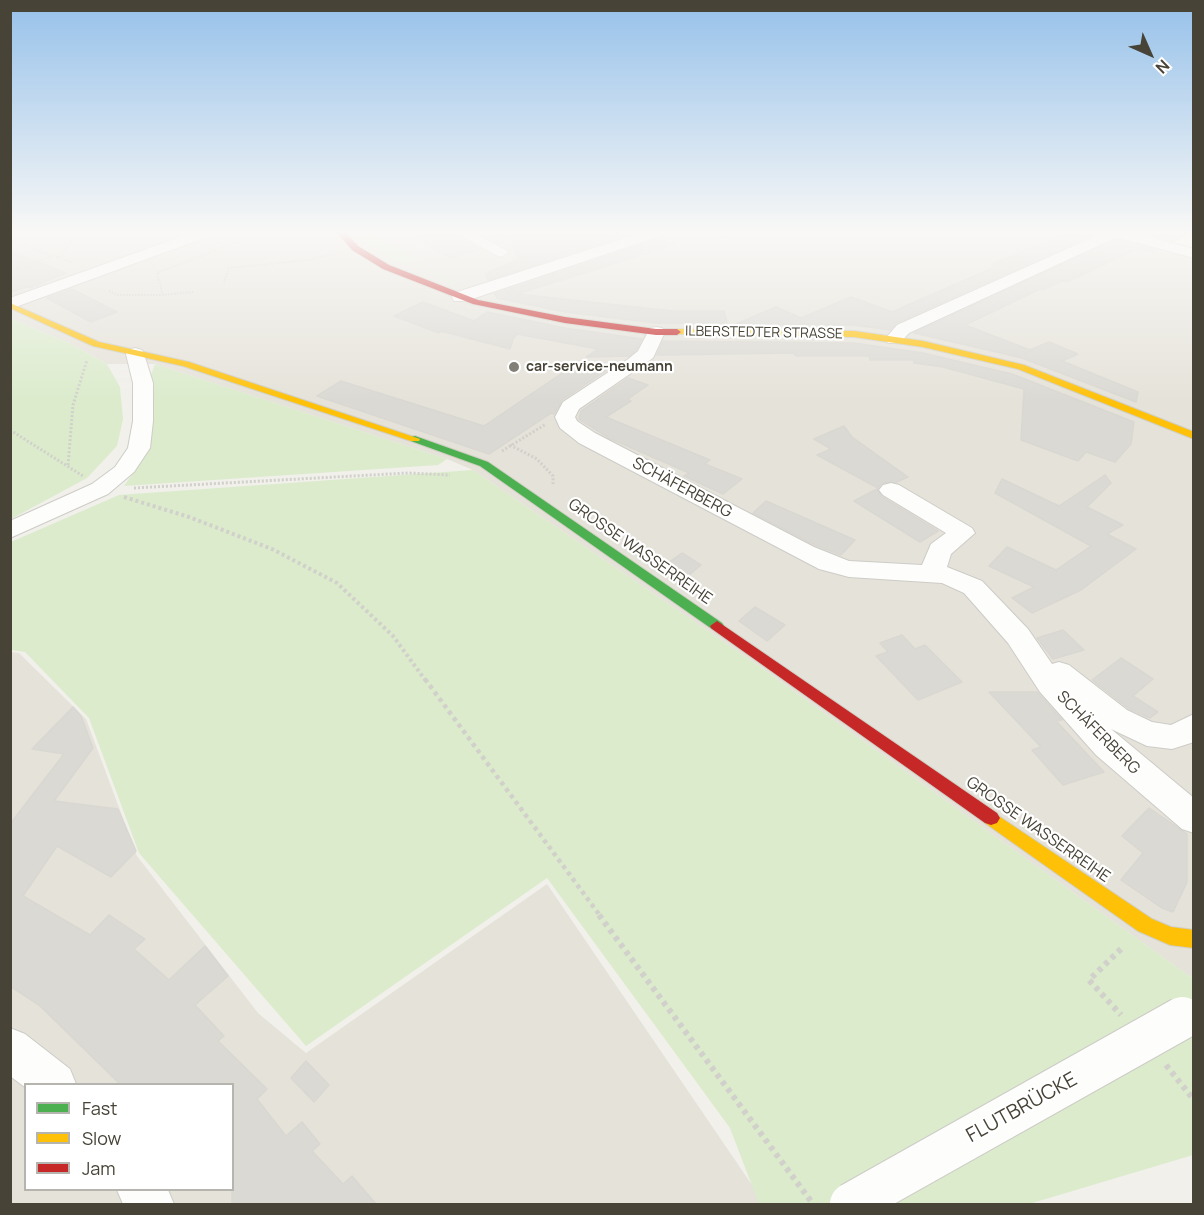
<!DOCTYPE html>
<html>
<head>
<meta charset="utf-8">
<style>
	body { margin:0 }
	#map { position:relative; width:1204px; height:1215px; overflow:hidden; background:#f1f0eb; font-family:Manrope,sans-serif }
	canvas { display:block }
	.frame { position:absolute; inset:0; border:12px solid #474337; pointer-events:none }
	.legend { position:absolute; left:24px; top:1083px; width:210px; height:108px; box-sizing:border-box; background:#fff; border:2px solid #b5b4af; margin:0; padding:8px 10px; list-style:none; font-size:18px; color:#474337 }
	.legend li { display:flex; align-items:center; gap:12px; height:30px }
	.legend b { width:30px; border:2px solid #b5b4af }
	.north { position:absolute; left:1120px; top:24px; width:60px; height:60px; -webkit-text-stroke:4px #fff; paint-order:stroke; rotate:135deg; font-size:16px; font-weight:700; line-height:24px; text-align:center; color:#474337 }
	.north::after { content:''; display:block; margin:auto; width:21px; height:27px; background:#474337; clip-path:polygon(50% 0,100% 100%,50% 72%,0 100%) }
</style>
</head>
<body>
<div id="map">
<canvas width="1204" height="1215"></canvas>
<div class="frame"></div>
<ul class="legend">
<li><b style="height:8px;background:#4caf50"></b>Fast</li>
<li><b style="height:8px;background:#ffc107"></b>Slow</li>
<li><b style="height:8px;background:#c62828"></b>Jam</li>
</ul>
<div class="north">N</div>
</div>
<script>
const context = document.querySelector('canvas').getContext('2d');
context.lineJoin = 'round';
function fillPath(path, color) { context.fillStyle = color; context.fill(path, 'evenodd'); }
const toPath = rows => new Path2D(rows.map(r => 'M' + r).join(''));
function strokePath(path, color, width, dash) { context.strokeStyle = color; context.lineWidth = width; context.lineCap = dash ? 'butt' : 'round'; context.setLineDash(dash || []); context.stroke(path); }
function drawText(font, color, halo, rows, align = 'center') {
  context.font = font + ' Manrope,sans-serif'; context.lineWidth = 4.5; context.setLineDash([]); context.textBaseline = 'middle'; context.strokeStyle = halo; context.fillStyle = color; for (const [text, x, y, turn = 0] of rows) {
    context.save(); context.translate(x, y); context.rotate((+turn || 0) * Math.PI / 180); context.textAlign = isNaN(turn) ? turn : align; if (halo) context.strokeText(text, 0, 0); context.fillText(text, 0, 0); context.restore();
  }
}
fillPath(toPath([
	[10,231,1133,231,1193,249,1193,977,1189,976,756,664,473,470,447,459,155,364,107,364,69,343,11,319],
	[11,652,19,653,86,719,137,856,258,1013,306,1053,547,884,765,1204,11,1204],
	[26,1084,232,1084,232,1190,26,1190]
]), '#e5e2d9');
fillPath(toPath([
	[362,231,379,231,376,237,455,283,452,284,413,261,403,264,388,257,363,240,359,236],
	[11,319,69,343,107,364,120,387,123,419,117,446,87,478,11,519],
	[155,364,447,459,438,465,124,486,143,459,154,419,146,388],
	[473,470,756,664,1189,976,1193,977,1193,1155,1029,1204,759,1204,730,1128,547,878,306,1046,139,853,89,718,25,652,11,650,11,542,119,495]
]), '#dbebcc');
const building = toPath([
	[403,231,451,231,480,249,450,258,403,231],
	[475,231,639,231,488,280,485,274,519,259,511,239,498,243,475,231],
	[1072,231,1102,231,896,323,890,330,854,325,736,324,776,307,801,318,851,297,892,312,997,266,992,264,1072,231],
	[1136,231,1194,231,1174,241,1136,231],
	[658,239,674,245,517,294,672,311,724,311,727,323,656,323,565,312,497,298,495,294,658,239],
	[1117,239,1156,250,1152,252,1141,249,1134,250,1067,282,1062,281,1043,290,1040,289,965,325,1030,350,1049,342,1078,354,1062,361,1138,392,1136,402,1022,358,914,333,1117,239],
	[10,251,66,273,30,288,27,287,10,292,10,251],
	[72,289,117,312,91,322,47,298,72,289],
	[423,302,474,321,487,312,565,328,642,339,636,350,629,356,586,357,598,349,517,334,513,339,510,349,441,331,439,333,394,316,423,302],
	[663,341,854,343,923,353,1012,374,1134,422,1131,444,1115,462,1086,452,1078,461,1021,440,1024,389,943,367,914,363,914,360,870,360,869,356,796,356,794,353,657,355,663,341],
	[580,361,607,370,562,400,554,414,551,413,489,454,317,396,341,381,484,426,580,361],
	[628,378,648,385,628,399,631,401,606,417,710,460,705,464,742,479,723,494,684,476,689,473,609,438,579,419,581,411,628,378],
	[844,426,852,437,908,477,897,482,882,483,878,488,817,455,831,449,814,439,844,426],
	[1105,475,1111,483,1087,507,1123,525,1107,534,1136,549,1081,590,1032,613,1012,598,1034,587,989,566,1007,547,1056,570,1091,546,995,493,1002,479,1059,506,1105,475],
	[877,489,882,497,938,531,920,542,854,501,877,489],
	[766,501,855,540,841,555,815,545,753,513,766,501],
	[682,553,701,565,681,582,661,568,682,553],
	[755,607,785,625,767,641,739,621,755,607],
	[1063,630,1084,650,1053,659,1037,638,1063,630],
	[902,635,915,649,925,645,962,682,918,700,876,656,888,652,880,643,902,635],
	[1121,658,1153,679,1133,696,1158,712,1150,718,1128,708,1092,680,1121,658],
	[989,692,1037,692,1062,720,1056,721,1104,772,1063,785,1032,750,1041,747,989,692],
	[73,707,81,716,93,748,54,801,118,809,136,851,111,877,57,846,23,896,90,935,109,915,145,939,134,949,169,980,205,946,228,976,195,1005,224,1036,218,1041,267,1089,257,1099,286,1136,302,1122,320,1144,312,1151,343,1184,352,1176,376,1204,232,1204,232,1084,120,1084,39,1005,10,986,10,824,64,754,32,749,73,707],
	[1149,808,1187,834,1187,882,1173,912,1162,908,1121,880,1143,853,1122,836,1149,808],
	[306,1061,329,1085,314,1102,291,1078,306,1061]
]);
fillPath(building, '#dbd9d3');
strokePath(building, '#d9d7d1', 1.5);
const street = toPath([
	[197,231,217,231,215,234,10,309,10,298,197,231],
	[453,231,471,231,509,252,501,257,496,255,453,231],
	[647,231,668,231,666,234,466,301,454,301,452,297,454,293,647,231],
	[683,231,768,231,766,234,754,237,690,235,683,231],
	[1107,231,1128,231,1194,249,1194,258,1117,237,909,333,900,343,888,343,885,339,897,325,1107,231],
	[656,327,662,328,665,332,653,358,579,409,575,417,577,421,595,433,814,547,849,561,922,565,931,544,946,533,883,495,879,490,883,485,891,483,899,485,972,528,975,533,951,554,947,567,982,581,1028,629,1052,664,1059,662,1069,665,1127,710,1152,722,1171,725,1194,714,1194,742,1172,749,1147,746,1111,729,1194,798,1194,833,1182,829,1096,755,1040,692,1008,643,964,593,942,583,849,577,819,569,579,443,560,428,555,417,563,402,627,360,638,351,650,328,656,327],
	[135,348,142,350,144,354,153,383,153,421,150,448,134,472,108,494,10,538,10,521,92,484,115,467,128,448,133,421,133,383,126,354,128,350,135,348],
	[10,1028,25,1034,70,1069,76,1084,26,1084,26,1088,10,1076,10,1028],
	[117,1190,168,1190,174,1204,123,1204,117,1190]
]);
const fast = toPath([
	[415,436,488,462,722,623,724,626,722,629,712,629,480,466,411,441,411,437,415,436]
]);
const slow = toPath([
	[10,303,99,342,189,362,420,439,419,441,411,441,183,366,93,346,10,308,10,303],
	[677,329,854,331,923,341,1024,365,1194,432,1194,439,1018,369,923,347,854,337,674,334,674,330,677,329],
	[991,811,1152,919,1171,927,1194,930,1194,948,1170,945,1138,931,985,823,982,818,985,813,991,811]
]);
const jam = toPath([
	[336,231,344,231,358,246,389,265,478,300,565,317,656,329,677,329,681,332,677,335,656,335,565,323,473,304,383,269,352,250,336,231],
	[717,621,997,813,1000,818,997,823,991,825,985,823,712,629,710,626,717,621]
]);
strokePath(street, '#cdccc7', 2);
strokePath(fast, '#d0cec2', 2);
strokePath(slow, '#d0cec2', 2);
strokePath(jam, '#d0cec2', 2);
strokePath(toPath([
	[976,241,1001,231],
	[10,242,72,262],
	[59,257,72,240,83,231],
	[10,271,54,256],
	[224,283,229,268,309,260,335,253],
	[109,291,117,295,163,295,193,292],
	[163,295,157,273,266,231]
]), '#d1d0cb', 2, [1.5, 1.5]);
strokePath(toPath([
	[10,430,83,476],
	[510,445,537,459,553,476,553,484],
	[502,451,546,424],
	[68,465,73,405,87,360],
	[134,488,408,473,450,475]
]), '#d1d0cb', 3, [2, 2]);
strokePath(toPath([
	[124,497,189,517,272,549,337,583,393,636,426,681]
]), '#d1d0cb', 4, [3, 3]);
strokePath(toPath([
	[425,679,601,917]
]), '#d1d0cb', 4.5, [4, 4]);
strokePath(toPath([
	[599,915,813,1204],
	[1121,949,1089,980,1121,1015],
	[1166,1065,1194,1100]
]), '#d1d0cb', 6, [4.5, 4.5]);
fillPath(street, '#fdfdfc');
fillPath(fast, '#4caf50');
fillPath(slow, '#ffc107');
fillPath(jam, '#c62828');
const streetBridge = toPath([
	[851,1204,1182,1018]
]);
strokePath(streetBridge, '#cdccc7', 44, []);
strokePath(streetBridge, '#fdfdfc', 42);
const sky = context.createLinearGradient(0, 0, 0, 401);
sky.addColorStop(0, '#96c1ea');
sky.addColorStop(0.58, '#f9f8f6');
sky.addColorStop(1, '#f9f8f600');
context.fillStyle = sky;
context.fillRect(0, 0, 1204, 401);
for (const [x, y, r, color] of [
	[514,367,6,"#828076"]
]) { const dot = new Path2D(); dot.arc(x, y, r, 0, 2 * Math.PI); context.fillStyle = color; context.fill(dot); strokePath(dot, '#fff', 2); }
drawText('14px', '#474337', '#fff', [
	["ILBERSTEDTER STRASSE",764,333,1]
]);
drawText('bold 14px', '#474337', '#fff', [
	["car-service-neumann",526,367]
], 'left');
drawText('16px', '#474337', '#fff', [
	["SCHÄFERBERG",682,488,28],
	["GROSSE WASSERREIHE",640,552,35],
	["SCHÄFERBERG",1098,733,45],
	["GROSSE WASSERREIHE",1038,830,35]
]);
drawText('20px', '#474337', '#fff', [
	["FLUTBRÜCKE",1022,1108,-29]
]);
</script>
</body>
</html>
